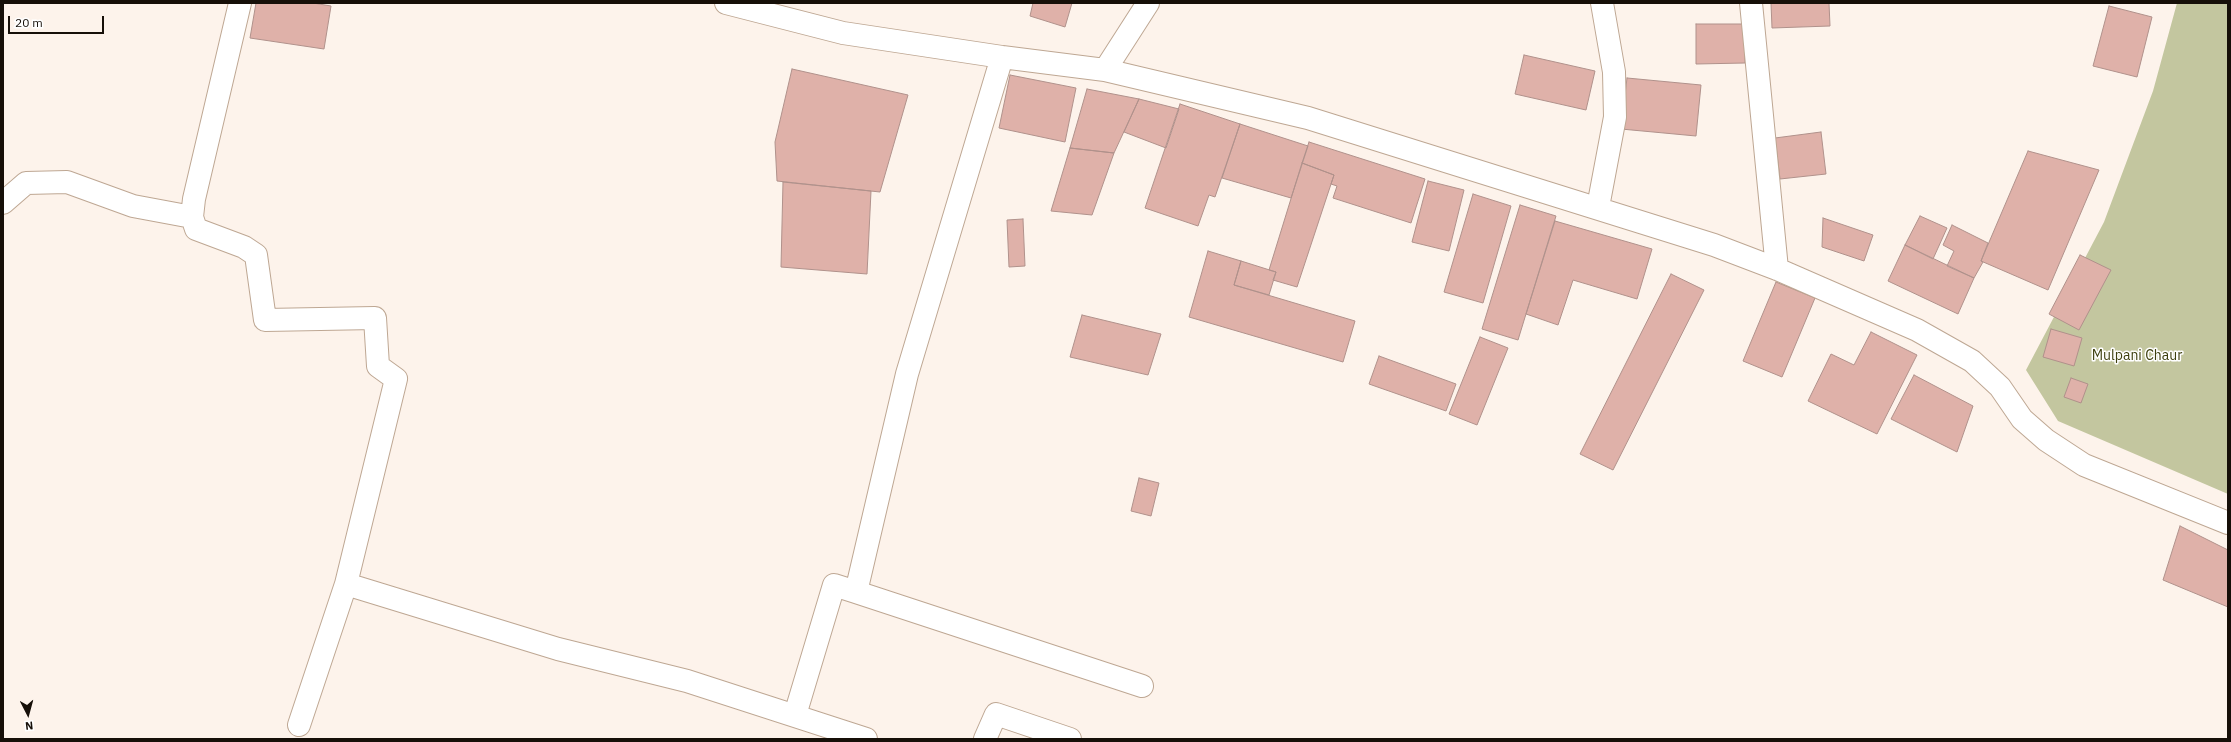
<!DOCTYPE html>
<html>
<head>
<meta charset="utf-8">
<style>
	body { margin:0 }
	#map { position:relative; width:2231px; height:742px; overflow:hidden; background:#fdf3eb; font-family:"IBM Plex Sans",sans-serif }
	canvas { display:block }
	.frame { position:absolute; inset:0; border:4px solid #160f08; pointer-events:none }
	.north { position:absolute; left:8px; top:694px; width:40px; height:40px; -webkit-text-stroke:3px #fff; paint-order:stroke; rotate:174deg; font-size:11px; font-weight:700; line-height:16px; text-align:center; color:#160f08 }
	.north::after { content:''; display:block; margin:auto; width:14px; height:18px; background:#160f08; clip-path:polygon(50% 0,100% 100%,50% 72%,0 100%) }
	.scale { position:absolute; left:8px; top:16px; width:96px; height:18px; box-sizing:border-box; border:2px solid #160f08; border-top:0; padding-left:5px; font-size:12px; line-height:14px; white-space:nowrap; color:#160f08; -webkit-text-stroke:3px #fff; paint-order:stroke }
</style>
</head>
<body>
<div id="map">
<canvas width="2231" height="742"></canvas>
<div class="frame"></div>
<div class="north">N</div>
<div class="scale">20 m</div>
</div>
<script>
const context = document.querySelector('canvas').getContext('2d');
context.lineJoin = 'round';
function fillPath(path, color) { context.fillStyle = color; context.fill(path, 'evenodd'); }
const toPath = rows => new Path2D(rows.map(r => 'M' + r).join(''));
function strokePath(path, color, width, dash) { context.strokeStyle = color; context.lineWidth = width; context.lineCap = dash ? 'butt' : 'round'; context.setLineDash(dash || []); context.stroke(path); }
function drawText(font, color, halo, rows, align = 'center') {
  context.font = font + ' "IBM Plex Sans",sans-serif'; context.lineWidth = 3; context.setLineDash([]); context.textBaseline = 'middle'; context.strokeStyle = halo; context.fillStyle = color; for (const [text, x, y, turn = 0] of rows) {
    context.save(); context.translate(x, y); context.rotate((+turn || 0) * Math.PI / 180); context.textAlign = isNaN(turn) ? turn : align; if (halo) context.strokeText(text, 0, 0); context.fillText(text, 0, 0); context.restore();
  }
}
fillPath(toPath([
	[2177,3,2228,3,2228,494,2058,421,2026,370,2104,222,2153,91]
]), '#c3c69f');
const building = toPath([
	[256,3,313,3,331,6,324,49,250,38,256,3],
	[1033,3,1072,3,1065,27,1030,16,1033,3],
	[1771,3,1829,3,1830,26,1772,28,1771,3],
	[2109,6,2152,17,2137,77,2093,66,2109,6],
	[1696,24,1745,24,1745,63,1696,64,1696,24],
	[1524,55,1595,71,1586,110,1515,94,1524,55],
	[792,69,908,95,880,192,777,181,775,142,792,69],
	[1010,75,1076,88,1065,142,999,128,1010,75],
	[1627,78,1701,85,1696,136,1621,129,1627,78],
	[1087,89,1139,99,1114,153,1070,148,1087,89],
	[1139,99,1179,109,1166,148,1124,132,1139,99],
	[1180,104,1240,124,1215,197,1209,195,1198,226,1145,208,1180,104],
	[1240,124,1308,146,1291,198,1222,178,1240,124],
	[1821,132,1826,174,1780,179,1775,138,1821,132],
	[1309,142,1425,179,1411,223,1333,198,1337,186,1331,184,1334,175,1302,163,1309,142],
	[1070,148,1114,153,1092,215,1051,211,1070,148],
	[2028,151,2099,170,2048,290,1981,261,2028,151],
	[1302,163,1334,175,1297,287,1273,280,1276,272,1269,270,1302,163],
	[1428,181,1464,190,1449,251,1412,242,1428,181],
	[783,182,871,191,867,274,781,267,783,182],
	[1473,194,1511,206,1483,303,1444,292,1473,194],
	[1520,205,1556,216,1518,340,1482,329,1520,205],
	[1920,216,1947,228,1933,259,1905,245,1920,216],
	[1823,218,1873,235,1864,261,1822,247,1823,218],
	[1023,219,1025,266,1009,267,1007,220,1023,219],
	[1555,221,1652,249,1637,299,1573,280,1558,325,1526,314,1555,221],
	[1952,225,1988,243,1981,261,1983,262,1974,278,1947,266,1954,251,1943,245,1952,225],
	[1905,245,1974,278,1958,314,1888,281,1905,245],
	[1208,251,1241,261,1234,285,1355,321,1343,362,1189,317,1208,251],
	[2080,255,2111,270,2079,330,2049,314,2080,255],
	[1241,261,1276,272,1269,295,1234,285,1241,261],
	[1671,274,1704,290,1613,470,1580,454,1671,274],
	[1776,282,1815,298,1782,377,1743,361,1776,282],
	[1082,315,1161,334,1148,375,1070,357,1082,315],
	[2051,329,2082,338,2074,366,2043,357,2051,329],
	[1871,332,1917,355,1877,434,1808,401,1831,354,1854,365,1871,332],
	[1480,337,1508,348,1477,425,1449,414,1480,337],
	[1379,356,1456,384,1446,411,1369,384,1379,356],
	[1914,375,1973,406,1957,452,1891,419,1914,375],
	[2071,378,2088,384,2081,403,2064,397,2071,378],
	[1139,478,1159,483,1151,516,1131,511,1139,478],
	[2180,526,2228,550,2228,607,2163,580,2180,526]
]);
fillPath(building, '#dfb1a9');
strokePath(building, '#b0918b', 1);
const minor = toPath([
	[240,3,194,199,192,217,196,229,244,247,256,255,265,320,375,318,378,366,396,379,346,584,299,725],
	[726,3,843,33,1002,57,1105,70,1308,118,1714,245,1777,269,1917,330,1972,361,2000,387,2022,419,2046,440,2084,465,2228,523],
	[1751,3,1777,269],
	[1002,57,907,374,856,592,1142,686],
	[1105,70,1148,3],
	[3,203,26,183,67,182,133,206,192,217],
	[1598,207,1615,117,1614,72,1602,3],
	[346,584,558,649,687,681,866,739],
	[795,715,834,585,856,592],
	[985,739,996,714,1070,739]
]);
strokePath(minor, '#bea793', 24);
strokePath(minor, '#fff', 22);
drawText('14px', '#3c3e0d', '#fff', [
	["Mulpani Chaur",2137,356]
]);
</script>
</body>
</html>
